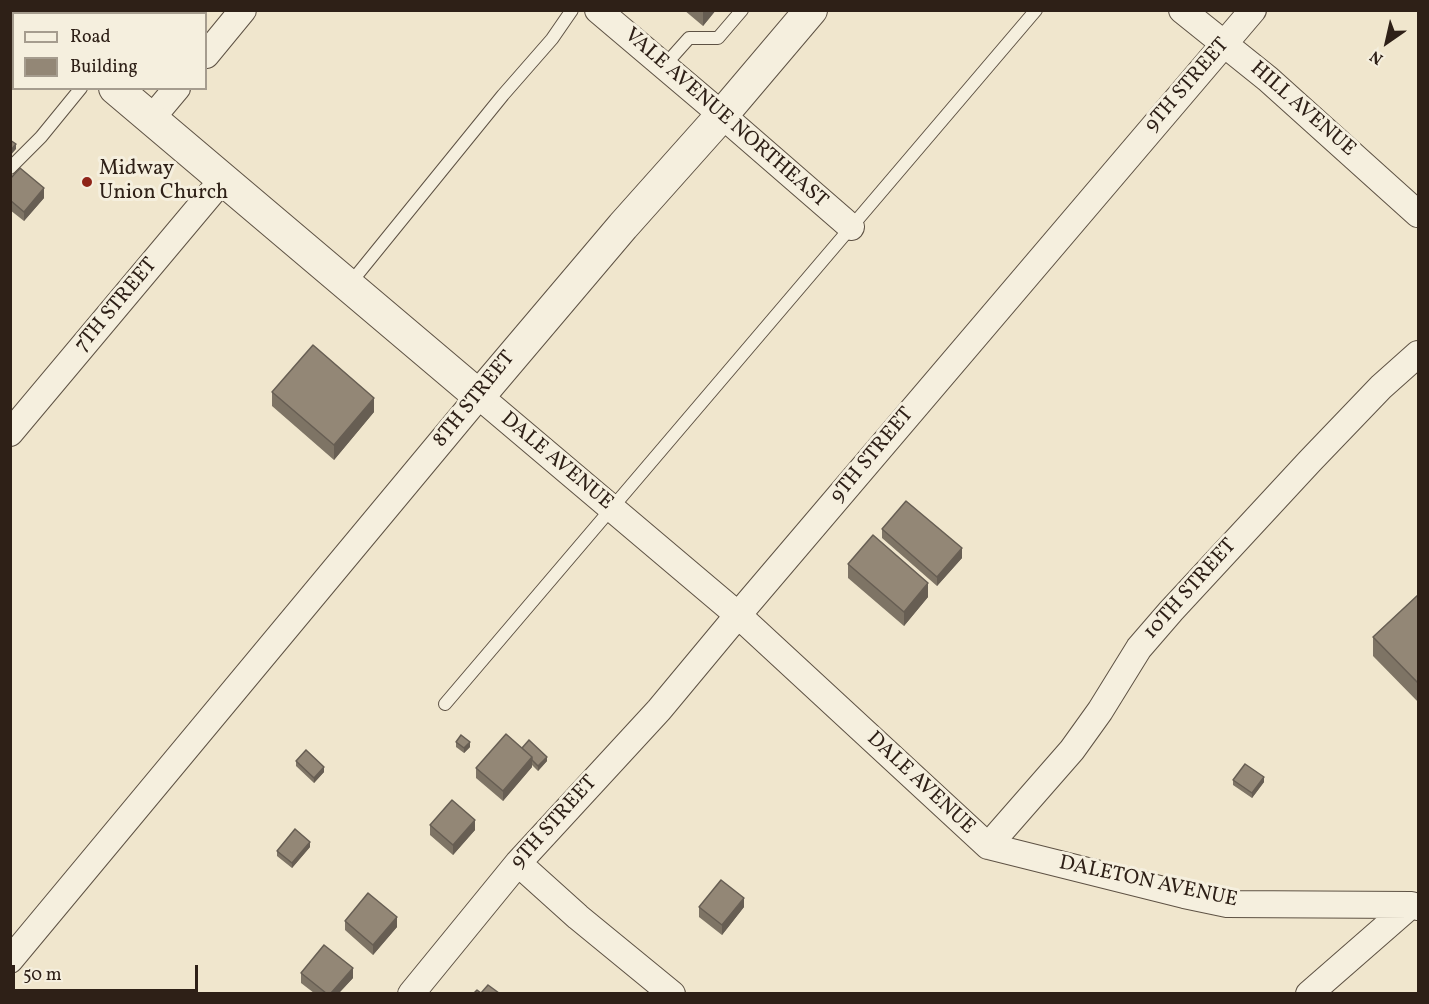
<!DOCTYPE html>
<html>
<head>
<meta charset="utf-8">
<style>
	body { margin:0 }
	#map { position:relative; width:1429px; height:1004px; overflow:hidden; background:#f0e6cd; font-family:Vollkorn,serif }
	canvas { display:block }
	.frame { position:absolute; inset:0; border:12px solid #2e2017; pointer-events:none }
	.legend { position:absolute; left:12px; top:12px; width:195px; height:78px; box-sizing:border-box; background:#f5efde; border:2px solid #a59c8e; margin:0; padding:8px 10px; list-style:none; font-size:18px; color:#2e2017 }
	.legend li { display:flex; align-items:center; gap:12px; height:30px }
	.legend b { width:30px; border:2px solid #a59c8e }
	.north { position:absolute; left:1357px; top:12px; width:60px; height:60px; -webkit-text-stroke:4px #f5efde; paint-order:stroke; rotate:214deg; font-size:16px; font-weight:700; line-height:24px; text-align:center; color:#2e2017 }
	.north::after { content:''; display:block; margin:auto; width:21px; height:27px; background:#2e2017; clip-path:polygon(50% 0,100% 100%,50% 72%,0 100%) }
	.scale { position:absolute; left:12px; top:965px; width:186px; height:27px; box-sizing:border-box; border:3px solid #2e2017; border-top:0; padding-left:8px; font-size:18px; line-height:21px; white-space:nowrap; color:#2e2017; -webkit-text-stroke:4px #f5efde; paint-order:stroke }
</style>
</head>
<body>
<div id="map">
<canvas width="1429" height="1004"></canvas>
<div class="frame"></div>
<ul class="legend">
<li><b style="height:8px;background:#f5efde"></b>Road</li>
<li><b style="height:16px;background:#938776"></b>Building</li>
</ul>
<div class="north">N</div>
<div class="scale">50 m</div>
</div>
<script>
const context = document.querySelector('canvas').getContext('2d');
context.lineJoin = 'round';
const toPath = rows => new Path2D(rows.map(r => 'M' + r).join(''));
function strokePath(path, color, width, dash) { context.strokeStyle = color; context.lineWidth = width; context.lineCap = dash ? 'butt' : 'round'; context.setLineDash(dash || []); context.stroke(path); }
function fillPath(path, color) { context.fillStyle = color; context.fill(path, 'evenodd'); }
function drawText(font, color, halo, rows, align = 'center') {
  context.font = font + ' Vollkorn,serif'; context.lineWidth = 6; context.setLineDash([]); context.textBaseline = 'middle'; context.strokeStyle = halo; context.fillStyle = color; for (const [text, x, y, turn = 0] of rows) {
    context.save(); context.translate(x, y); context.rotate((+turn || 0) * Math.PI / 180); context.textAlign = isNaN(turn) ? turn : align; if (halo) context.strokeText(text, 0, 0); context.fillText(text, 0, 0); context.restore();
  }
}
const service = toPath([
	[664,66,689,38,718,38,742,10],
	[10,168,41,137,81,88],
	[348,286,503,95,552,39,572,10],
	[445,704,1036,10]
]);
const minor = toPath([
	[598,10,722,115,851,227],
	[1182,10,1268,79,1418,214],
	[206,55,243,10],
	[151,119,177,88],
	[10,433,223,179],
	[988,846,1072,750,1100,711,1139,648,1171,611,1310,461,1381,387,1418,354],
	[518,863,578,917,672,994],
	[10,960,479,396,738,615,988,846,1184,895,1227,904,1411,905,1418,907],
	[411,994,518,863,659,710,738,615,1253,10],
	[1309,994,1411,905]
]);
const tertiary = toPath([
	[10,17,14,18],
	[115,88,479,396,623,226,722,115,811,10]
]);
strokePath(service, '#5e5244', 14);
strokePath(minor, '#5e5244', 28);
strokePath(tertiary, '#5e5244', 34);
strokePath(service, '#f5efde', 12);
strokePath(minor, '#f5efde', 26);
strokePath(tertiary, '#f5efde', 32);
fillPath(toPath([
	[684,10,716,10,703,26],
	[10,179,44,198,24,221,10,210],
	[272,392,374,412,334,460,272,406],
	[882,529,962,558,937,586,882,538],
	[848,564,928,597,904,626,848,578],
	[1419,594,1419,703,1373,656,1373,637],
	[456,742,470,747,464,753,456,747],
	[522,748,547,761,538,771,532,765,532,767,503,801,476,778,476,768],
	[296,761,324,772,314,783,296,766],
	[1233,780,1264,782,1252,798,1233,785],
	[430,825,475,830,453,855,430,835],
	[310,847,292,868,277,856,277,851],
	[699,907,744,907,722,935,699,917],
	[345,921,397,927,373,955,345,930],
	[301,973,353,978,339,993,314,993,301,983]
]), '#7e7465');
fillPath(toPath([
	[704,10,716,10,703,26,703,12],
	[16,144,16,149,10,156,10,151],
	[44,188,44,198,24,221,24,212],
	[374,398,374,412,334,460,334,445],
	[962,548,962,558,937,586,937,577],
	[928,583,928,597,904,626,904,612],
	[470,742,470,747,464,753,464,748],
	[532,757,532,767,503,801,503,791],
	[547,757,547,761,538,771,538,766],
	[324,767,324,772,314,783,314,778],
	[1264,777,1264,782,1252,798,1252,793],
	[475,820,475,830,453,855,453,845],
	[310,842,310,847,292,868,292,863],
	[744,898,744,907,722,935,722,925],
	[397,917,397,927,373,955,373,945],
	[353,968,353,978,339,993,331,993]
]), '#675e53');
const building = toPath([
	[10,140,16,144,10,151,10,140],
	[20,168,44,188,24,212,10,200,10,179,20,168],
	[313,345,374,398,334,445,272,392,313,345],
	[906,501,962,548,937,577,882,529,906,501],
	[873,535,928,583,904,612,848,564,873,535],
	[1419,594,1419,684,1373,637,1419,594],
	[506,734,532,757,503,791,476,768,506,734],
	[461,735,470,742,464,748,456,742,461,735],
	[529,740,547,757,538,766,532,760,532,757,522,748,529,740],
	[306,750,324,767,314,778,296,761,306,750],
	[1245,764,1264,777,1252,793,1233,780,1245,764],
	[452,800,475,820,453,845,430,825,452,800],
	[295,829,310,842,292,863,277,851,295,829],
	[721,880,744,898,722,925,699,907,721,880],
	[368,893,397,917,373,945,345,921,368,893],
	[324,945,353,968,331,993,326,993,301,973,324,945],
	[488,985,499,993,474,993,477,990,481,993,488,985]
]);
fillPath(building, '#938776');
strokePath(building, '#675e53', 1.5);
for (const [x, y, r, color] of [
	[87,182,6,"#8f2418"]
]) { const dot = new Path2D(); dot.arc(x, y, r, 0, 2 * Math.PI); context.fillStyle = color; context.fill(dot); strokePath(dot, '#f5efde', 2); }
drawText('21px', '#2e2017', '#f5efde', [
	["9TH STREET",1188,86,-49],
	["HILL AVENUE",1302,110,41],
	["VALE AVENUE NORTHEAST",725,119,41],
	["7TH STREET",117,306,-50],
	["8TH STREET",475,400,-51],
	["9TH STREET",873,456,-50],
	["DALE AVENUE",556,462,40],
	["10TH STREET",1191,590,-48],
	["DALE AVENUE",920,784,43],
	["9TH STREET",555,823,-48],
	["DALETON AVENUE",1148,883,12]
]);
drawText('21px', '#2e2017', '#f5efde', [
	["Midway",99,170],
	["Union Church",99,194]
], 'left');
</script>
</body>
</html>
